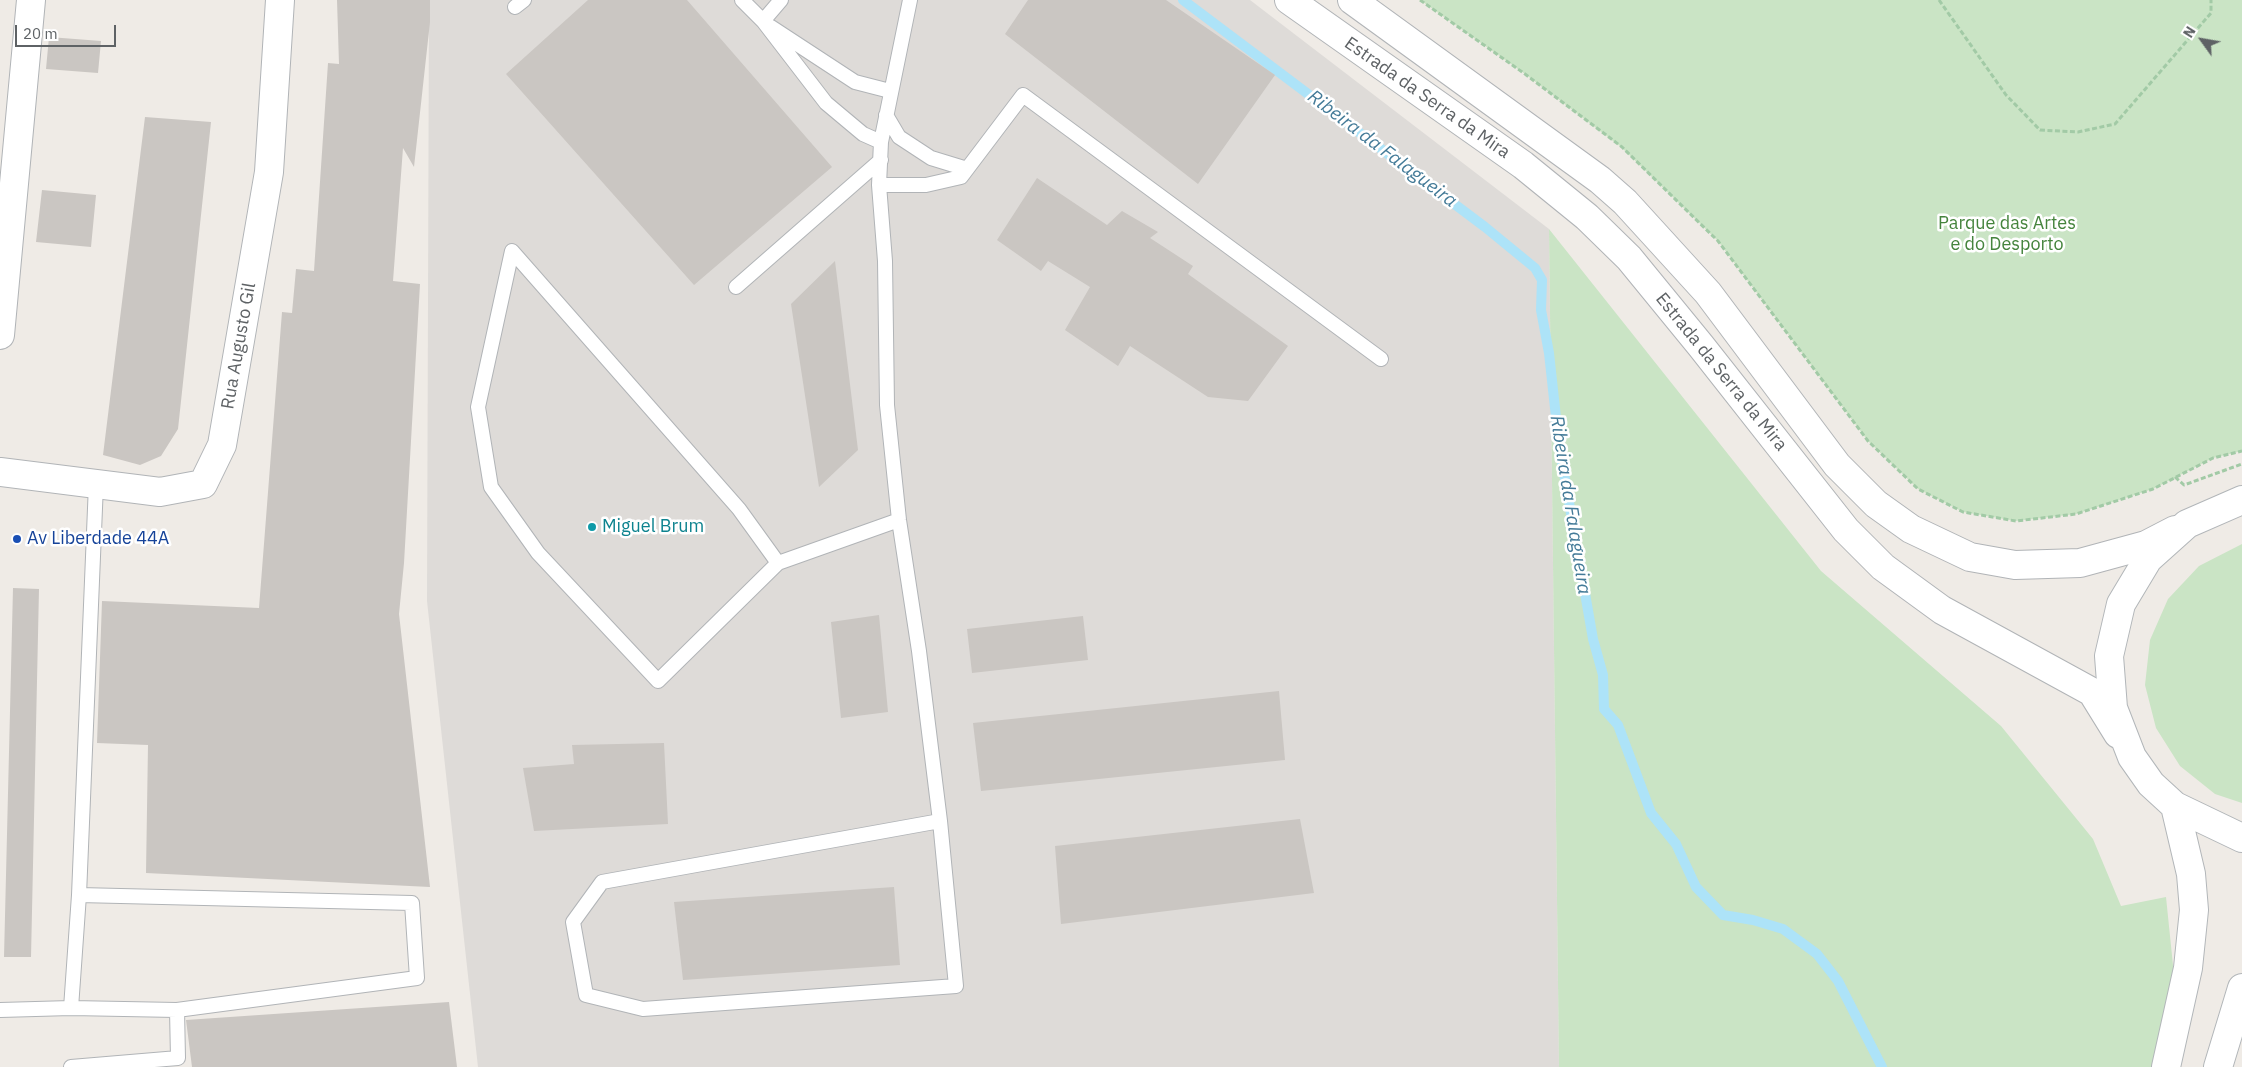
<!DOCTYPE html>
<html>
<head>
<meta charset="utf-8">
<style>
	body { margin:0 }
	#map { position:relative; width:2242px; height:1067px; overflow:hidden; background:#efebe6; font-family:"IBM Plex Sans",sans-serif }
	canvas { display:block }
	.north { position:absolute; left:2177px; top:15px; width:50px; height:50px; -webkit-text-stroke:4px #fff; paint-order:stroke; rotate:302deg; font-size:14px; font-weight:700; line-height:20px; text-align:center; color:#5e6265 }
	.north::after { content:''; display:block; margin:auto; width:18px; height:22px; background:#5e6265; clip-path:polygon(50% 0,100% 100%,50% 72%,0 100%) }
	.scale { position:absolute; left:15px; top:25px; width:101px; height:22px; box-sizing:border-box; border:2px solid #5e6265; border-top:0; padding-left:6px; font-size:15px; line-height:18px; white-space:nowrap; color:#5e6265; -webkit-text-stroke:4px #fff; paint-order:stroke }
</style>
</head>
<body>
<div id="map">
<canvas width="2242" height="1067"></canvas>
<div class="north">N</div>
<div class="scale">20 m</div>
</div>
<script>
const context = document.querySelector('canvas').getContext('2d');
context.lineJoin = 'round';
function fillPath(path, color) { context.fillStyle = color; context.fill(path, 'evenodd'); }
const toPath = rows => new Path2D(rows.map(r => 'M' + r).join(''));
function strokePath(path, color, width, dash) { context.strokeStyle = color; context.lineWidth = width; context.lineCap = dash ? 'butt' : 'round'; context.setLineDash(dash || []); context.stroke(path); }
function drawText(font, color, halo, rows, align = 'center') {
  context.font = font + ' "IBM Plex Sans",sans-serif'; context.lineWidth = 5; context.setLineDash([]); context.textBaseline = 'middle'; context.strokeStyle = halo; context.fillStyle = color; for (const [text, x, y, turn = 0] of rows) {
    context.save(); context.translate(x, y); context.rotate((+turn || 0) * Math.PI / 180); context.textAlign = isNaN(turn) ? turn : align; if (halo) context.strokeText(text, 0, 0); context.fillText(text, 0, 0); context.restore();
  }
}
fillPath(toPath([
	[429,0,1250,0,1549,229,1559,1067,478,1067,427,601]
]), '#dedbd8');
fillPath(toPath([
	[1420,0,2242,0,2242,451,2213,458,2153,489,2076,514,2016,521,1963,512,1918,489,1868,441,1718,241,1621,147,1525,74],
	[1549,229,1821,571,2001,726,2093,839,2121,906,2166,897,2174,975,2152,1067,1559,1067],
	[2242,544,2242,803,2215,794,2180,766,2156,728,2145,685,2150,640,2168,599,2199,566]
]), '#cae4c5');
strokePath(toPath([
	[1183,0,1485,227,1535,268,1542,280,1541,310,1549,353,1559,445,1593,639,1603,675,1604,709,1618,725,1651,813,1676,844,1696,887,1723,915,1753,920,1783,929,1817,954,1838,981,1882,1067]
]), '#ade3f8', 10);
fillPath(toPath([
	[337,0,430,0,430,22,414,167,403,148,393,281,420,284,404,563,399,614,430,887,146,873,148,745,97,743,102,601,259,608,282,312,292,313,296,269,314,271,328,63,339,64],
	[588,0,687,0,832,167,694,285,506,74],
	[1028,0,1166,0,1275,75,1198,184,1005,34],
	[49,37,101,41,98,73,46,69],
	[145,117,211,122,178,429,161,456,140,465,103,455],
	[1037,178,1107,225,1122,211,1158,232,1150,238,1193,266,1188,274,1288,346,1248,401,1208,397,1130,346,1118,366,1065,330,1090,287,1048,261,1041,271,997,240],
	[42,190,96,195,91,247,36,242],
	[835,261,858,450,819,487,791,304],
	[13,588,39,589,31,957,4,957],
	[879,615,888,712,841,718,831,622],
	[1083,616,1088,660,972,673,967,629],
	[1279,691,1285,760,981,791,973,723],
	[664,743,668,824,534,831,523,768,574,764,572,745],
	[1300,819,1314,893,1061,924,1055,846],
	[894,887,900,965,683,980,674,902],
	[449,1002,457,1067,192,1067,186,1020]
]), '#cac6c2');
const service = toPath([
	[742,0,763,21,826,103,863,134,881,142],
	[910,0,881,142,879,185,885,261,887,405,899,520,919,651,940,821,956,986,643,1009,586,995,573,922,602,882,940,821],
	[515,7,524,0],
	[763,21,781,0],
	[771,27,855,82,890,91],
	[886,115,899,137,931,158,967,169],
	[879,185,926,185,961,177,1023,95,1381,359],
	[736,287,881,160],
	[778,563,658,681,538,553,491,487,478,407,512,251,739,509,778,563,899,520],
	[79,895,412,903,417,978,177,1010,71,1008,79,895,96,484],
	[0,1010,71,1008],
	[71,1067,178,1058,177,1010]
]);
const minor = toPath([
	[0,335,31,0],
	[0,472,160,492,203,484,222,445,269,172,280,0]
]);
const tertiary = toPath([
	[1289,0,1523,165,1587,217,1629,258,1701,346,1846,530,1883,567,1942,610,2092,692,2118,734],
	[1352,0,1600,180,1625,202,1708,293,1837,465,1876,504,1911,529,1970,557,2015,565,2080,563,2146,545,2175,530]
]);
const secondary = toPath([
	[2242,500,2187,524,2148,559,2121,604,2109,656,2113,708,2132,757,2151,784,2175,806,2242,838],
	[2166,1067,2188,968,2194,910,2191,874,2175,806],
	[2218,1067,2242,988]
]);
strokePath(service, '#b1b4b7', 16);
strokePath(minor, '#b1b4b7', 30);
strokePath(tertiary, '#b1b4b7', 30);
strokePath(secondary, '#b2b6b9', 30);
strokePath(toPath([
	[1420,0,1525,74,1622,147,1718,241,1868,441,1918,489,1963,512,2016,521,2076,514,2153,489,2213,458,2242,451],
	[1939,0,2006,95,2040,130,2078,132,2115,124,2211,13,2211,0],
	[2175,477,2184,485,2242,464]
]), '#a2caa6', 3, [5, 2.5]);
strokePath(service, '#fff', 14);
strokePath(minor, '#fff', 28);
strokePath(tertiary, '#fff', 28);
strokePath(secondary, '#fff', 28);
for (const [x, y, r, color] of [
	[592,527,5,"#0f9aa8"],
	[17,539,5,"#1a4fb4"]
]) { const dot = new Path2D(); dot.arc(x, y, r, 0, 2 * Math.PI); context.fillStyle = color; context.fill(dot); strokePath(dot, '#fff', 2); }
drawText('18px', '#5e6265', '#fff', [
	["Estrada da Serra da Mira",1427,98,35],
	["Rua Augusto Gil",239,346,-80],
	["Estrada da Serra da Mira",1721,372,51]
]);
drawText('18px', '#45843d', '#fff', [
	["Parque das Artes",2007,224],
	["e do Desporto",2007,245]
]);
drawText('18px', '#0d838f', '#fff', [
	["Miguel Brum",602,527]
], 'left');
drawText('18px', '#164399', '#fff', [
	["Av Liberdade 44A",27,539]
], 'left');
drawText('italic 19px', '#447b98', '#fff', [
	["Ribeira da Falagueira",1382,149,37],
	["Ribeira da Falagueira",1570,505,81]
]);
</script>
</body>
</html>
